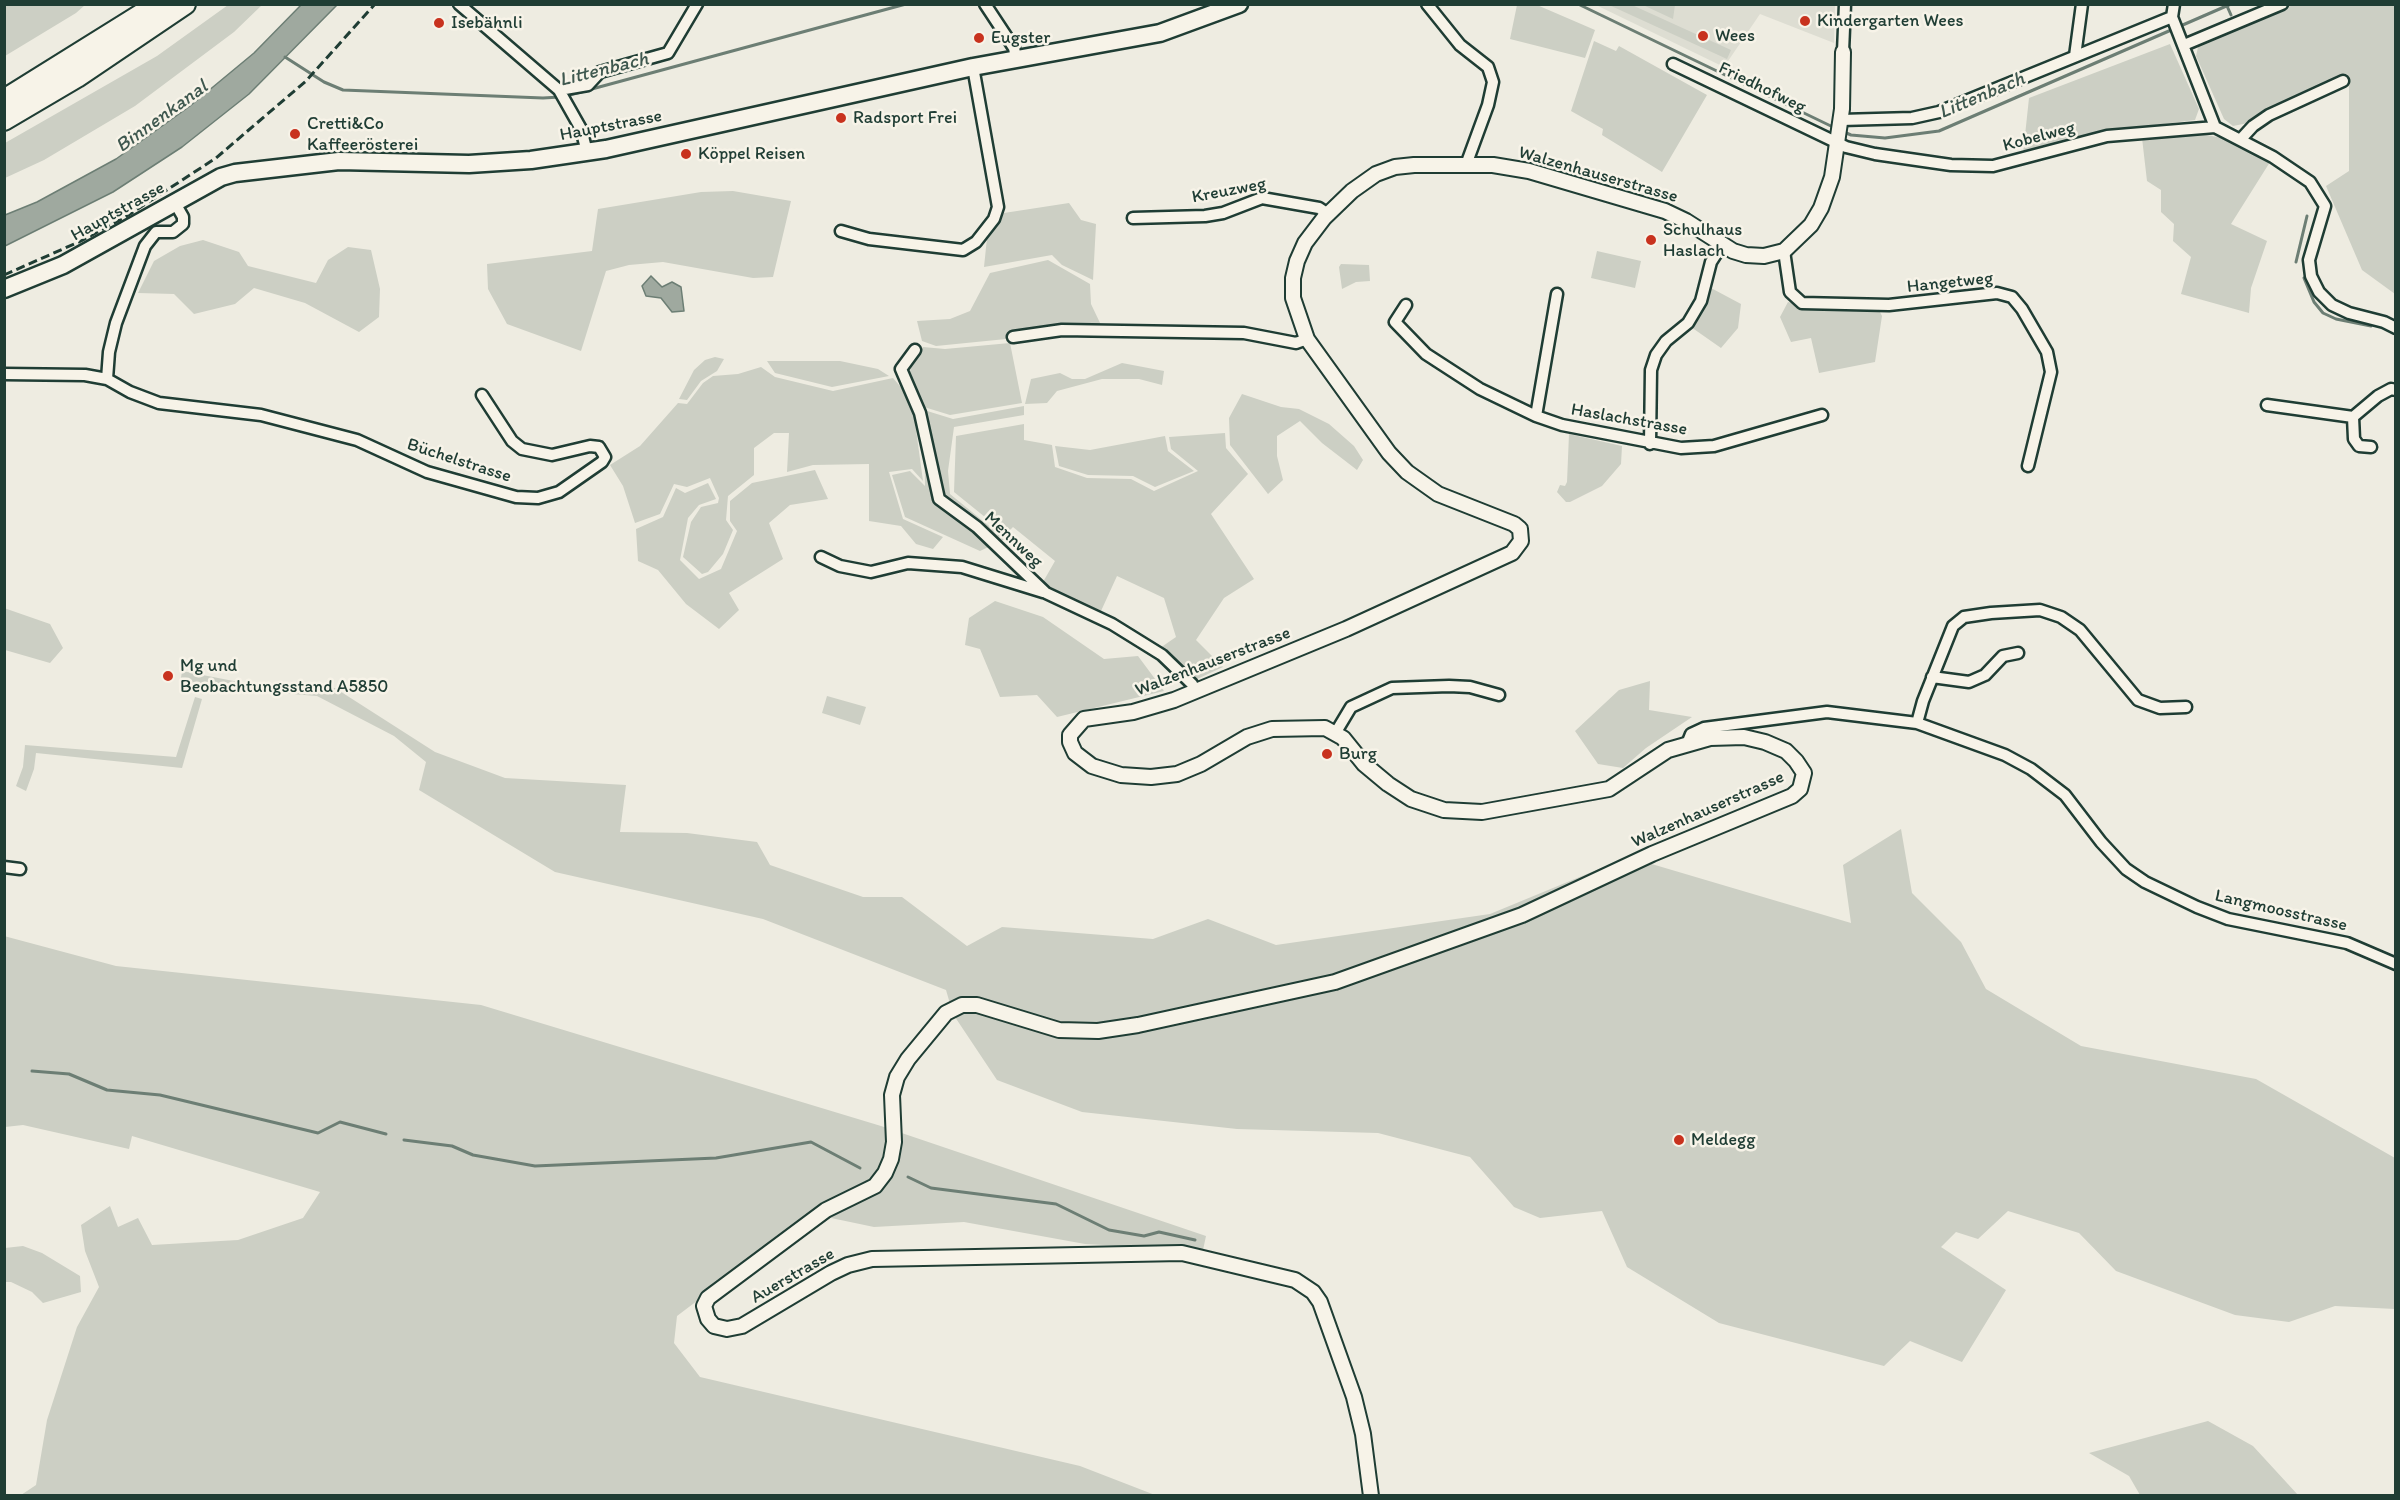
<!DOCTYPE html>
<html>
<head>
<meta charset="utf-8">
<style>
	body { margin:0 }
	#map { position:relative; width:2400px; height:1500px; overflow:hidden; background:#eeece1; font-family:Itim,sans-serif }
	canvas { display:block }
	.frame { position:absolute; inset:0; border:6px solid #1f3d34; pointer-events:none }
</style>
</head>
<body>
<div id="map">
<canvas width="2400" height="1500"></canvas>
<div class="frame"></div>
</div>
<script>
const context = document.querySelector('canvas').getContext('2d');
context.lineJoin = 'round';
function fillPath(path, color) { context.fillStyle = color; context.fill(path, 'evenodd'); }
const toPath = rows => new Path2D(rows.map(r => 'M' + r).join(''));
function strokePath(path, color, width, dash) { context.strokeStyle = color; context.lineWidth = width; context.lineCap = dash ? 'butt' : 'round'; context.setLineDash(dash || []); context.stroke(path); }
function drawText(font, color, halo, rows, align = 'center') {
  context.font = font + ' Itim,sans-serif'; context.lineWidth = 5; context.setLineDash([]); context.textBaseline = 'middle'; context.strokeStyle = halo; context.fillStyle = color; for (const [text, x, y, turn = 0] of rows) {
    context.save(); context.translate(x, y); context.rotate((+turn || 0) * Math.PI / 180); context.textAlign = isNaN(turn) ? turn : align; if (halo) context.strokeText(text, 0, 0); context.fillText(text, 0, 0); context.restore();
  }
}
fillPath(toPath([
	[1596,5,1835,5,1834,43,1760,14,1724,67]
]), '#ddddd2');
fillPath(toPath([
	[4,5,5,4,85,5,76,13,5,56],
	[228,5,262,5,234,32,135,106,44,160,5,178,5,143,157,56],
	[1517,5,1537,5,1595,30,1585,58,1510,39],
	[1609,5,1632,5,1731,50,1727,59],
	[1643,5,1675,5,1673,19],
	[2293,5,2395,5,2395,294,2362,270,2326,186,2349,171,2349,86,2343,77,2248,123,2233,126,2224,119,2196,56,2199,43],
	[1594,41,1616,51,1619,46,1707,95,1662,172,1602,135,1603,129,1571,111],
	[2170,44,2199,109,2195,120,2101,132,2023,154,2029,98],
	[2201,134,2228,139,2270,162,2231,224,2267,241,2251,288,2249,313,2181,294,2191,257,2173,241,2174,224,2161,212,2161,190,2147,181,2142,138],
	[733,191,791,201,773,277,753,278,663,262,629,265,606,271,581,351,507,324,488,289,487,264,592,251,598,209,701,192],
	[1069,203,1081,220,1096,224,1093,280,1062,265,1052,255,984,267,987,238,1004,213],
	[203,240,239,252,248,266,316,283,328,260,348,247,371,250,380,289,379,317,359,332,305,303,254,288,235,304,194,314,174,294,138,293,154,261,180,246],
	[1597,251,1641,261,1635,288,1591,278],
	[1048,260,1090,284,1091,304,1101,325,1045,325,1012,333,1006,339,936,346,922,341,917,321,950,319,970,311,990,273],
	[1341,264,1369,265,1370,281,1356,282,1342,289,1339,267],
	[1711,288,1741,304,1738,328,1721,348,1691,327,1703,311],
	[1788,302,1824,309,1873,309,1880,312,1882,316,1875,362,1819,373,1811,338,1791,342,1780,317],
	[1010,343,1022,403,950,415,924,407,910,372,912,358,923,347,945,349],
	[715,357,724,359,717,371,701,381,687,400,679,399,694,370,705,360],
	[767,361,840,361,878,369,889,376,832,387,775,373],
	[1122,363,1164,371,1162,385,1139,379,1102,379,1057,391,1047,403,1025,404,1031,379,1060,373,1072,379,1085,379],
	[761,367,775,377,833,391,893,378,905,392,914,415,923,481,912,469,889,472,903,519,943,537,933,549,916,544,901,526,869,521,869,464,813,465,787,472,789,433,774,433,754,448,754,475,728,496,726,520,733,530,723,554,708,572,702,574,683,557,691,522,701,507,718,503,719,498,710,478,687,487,674,484,660,514,635,523,623,486,610,465,640,446,678,403,687,404,703,383,713,376,738,374],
	[1242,394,1281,407,1299,409,1329,424,1354,446,1363,460,1357,470,1322,443,1300,421,1277,436,1277,456,1283,480,1268,494,1230,445,1229,418],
	[1024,406,1024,415,954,427,948,471,950,494,1005,539,980,551,905,517,892,475,910,471,925,486,924,410,953,419],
	[1024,424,1024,440,1052,445,1055,467,1087,478,1131,479,1154,491,1198,471,1171,449,1169,437,1225,433,1226,448,1248,474,1211,514,1254,579,1224,598,1196,640,1223,667,1195,680,1160,648,1176,637,1164,598,1117,576,1101,611,1054,590,1043,582,1055,561,1013,527,1006,534,954,492,956,436],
	[1569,434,1622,446,1621,464,1602,486,1570,502,1566,502,1557,492,1560,485,1565,486,1567,482],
	[1165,436,1168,451,1194,471,1155,487,1133,476,1088,475,1059,466,1055,446,1090,450],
	[815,470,828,499,790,505,769,523,783,559,729,593,739,610,719,629,686,604,658,570,638,561,636,529,663,517,676,488,685,493,708,483,716,499,699,505,688,518,680,560,699,579,721,569,737,531,730,521,730,501,752,483],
	[995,601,1043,617,1104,659,1138,656,1164,691,1057,717,1037,695,1000,697,980,649,965,645,969,618],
	[4,608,50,624,63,648,50,663,5,650],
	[182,671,249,684,335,688,435,752,505,778,626,785,620,832,687,833,757,842,770,865,863,897,902,897,967,946,1002,927,1153,939,1208,919,1276,945,1490,914,1628,857,1851,923,1843,865,1901,829,1912,893,1961,942,1986,989,2081,1046,2256,1079,2395,1158,2395,1309,2335,1306,2289,1322,2235,1315,2116,1271,2079,1233,2008,1211,1978,1239,1956,1232,1941,1247,2006,1290,1962,1362,1910,1341,1884,1366,1719,1323,1627,1267,1602,1211,1540,1218,1514,1207,1470,1157,1378,1133,1237,1129,1082,1112,997,1080,953,1014,946,990,763,919,555,872,419,790,426,762,394,736,317,696,180,685],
	[1650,681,1649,710,1692,717,1646,748,1623,768,1598,764,1575,731,1619,690],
	[827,696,866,707,860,725,822,713],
	[195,697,202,699,182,768,36,753,34,769,26,791,16,786,23,767,25,745,176,757],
	[4,936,116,966,481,1005,881,1126,1206,1236,1203,1250,1085,1244,964,1222,874,1227,812,1214,677,1316,674,1343,700,1377,1080,1466,1155,1495,21,1495,36,1485,47,1420,77,1327,99,1287,85,1251,81,1225,110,1206,118,1227,138,1218,152,1245,238,1240,303,1218,320,1192,132,1136,129,1149,23,1125,5,1127],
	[23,1246,42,1253,80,1276,81,1292,43,1303,32,1292,11,1282,5,1282,5,1248],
	[2208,1421,2253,1446,2298,1495,2140,1495,2129,1476,2089,1453]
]), '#cccfc4');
const water = toPath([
	[301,5,337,5,249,94,182,147,113,192,5,246,5,215,37,202,116,159,190,106,254,53,301,5],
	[651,276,662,287,672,282,681,287,684,311,672,312,661,298,646,296,642,286,651,276]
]);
fillPath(water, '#9fa99f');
strokePath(water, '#6c7e74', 1.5);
strokePath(toPath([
	[1578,4,1835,128],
	[2227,6,2231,15],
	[285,57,324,82,343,90,543,98,560,97],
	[566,96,906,4],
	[1844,132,1851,135,1885,138,1939,131,2231,4],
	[2296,262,2307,216],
	[2304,278,2314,302,2323,313,2336,319,2371,326],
	[32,1071,69,1074,107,1090,160,1095,318,1133,340,1122,386,1134],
	[404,1140,452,1146,473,1155,535,1166,716,1158,811,1142,860,1168],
	[908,1177,931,1188,1056,1204,1109,1230,1144,1236,1159,1232,1195,1240]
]), '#6c7e74', 3);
const minor = toPath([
	[459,4,559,90,581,129,587,152],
	[985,4,1014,48,1016,58],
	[1427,4,1460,45,1488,67,1493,82,1488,105,1466,165],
	[2174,4,2172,17,2215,127],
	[2184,45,2282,4],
	[1843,52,1845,4],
	[2075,56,2082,4],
	[1673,64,1846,147,1875,154,1951,165,1993,166,2107,136,2215,127,2273,157,2310,182,2325,206,2309,260,2311,276,2319,292,2332,305,2349,313,2384,322,2396,328],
	[559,90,588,85,600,72,668,53,697,4],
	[1841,120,1912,118,1939,112,2172,17],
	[2241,139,2253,126,2269,115,2343,81],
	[1133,218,1205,216,1223,213,1262,198,1319,208,1328,214],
	[841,231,869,239,963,250,976,242,994,219,998,207,973,67],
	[1784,251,1790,292,1802,303,1889,305,1997,293,2012,297,2022,309,2047,352,2051,372,2028,466],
	[1406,305,1395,322,1426,354,1480,389,1536,416,1562,425,1681,448,1714,446,1822,415],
	[1013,337,1062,330,1244,333,1296,343,1307,339],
	[915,350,901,369,920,413,939,499,977,527,1046,593,1112,624,1162,655,1192,684,1195,691],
	[4,374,85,375,107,379,130,392,159,403,261,415,357,440,427,472,516,497,538,498,559,492,602,462,605,457,599,447,590,446,552,455,522,449,512,441,482,395],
	[107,379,109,352,116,323,145,246,156,232,173,232,183,224,183,217,175,203],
	[2267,405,2353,417,2378,396,2391,389,2396,390],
	[1536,416,1557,294],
	[2353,417,2354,439,2359,446,2371,447],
	[1650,444,1651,370,1656,355,1666,341,1688,323,1701,301,1711,262,1722,245],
	[821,557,840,566,871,572,908,563,962,567,1043,592],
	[1932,677,1969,682,1985,675,2003,656,2018,653],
	[1917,723,1923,701,1953,626,1964,617,1991,613,2040,610,2061,617,2080,630,2138,700,2160,708,2186,707],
	[1336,732,1351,707,1392,688,1449,686,1470,687,1499,695],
	[1687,744,1691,734,1704,728,1827,712,1917,723,2005,755,2031,769,2065,795,2101,842,2126,869,2145,882,2197,907,2228,919,2347,943,2396,964],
	[4,867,20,869]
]);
const tertiary = toPath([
	[1371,1496,1363,1434,1354,1397,1320,1302,1313,1292,1295,1280,1182,1253,872,1259,848,1265,831,1273,742,1326,727,1329,714,1326,708,1319,704,1306,708,1298,826,1210,875,1186,885,1173,891,1159,894,1142,892,1095,897,1077,908,1059,946,1013,962,1005,977,1005,1059,1030,1098,1031,1138,1025,1335,982,1522,915,1652,854,1792,796,1800,789,1804,773,1796,761,1786,751,1765,742,1744,737,1710,738,1668,750,1609,789,1482,812,1444,810,1411,799,1388,784,1364,764,1343,738,1325,728,1272,729,1247,737,1201,764,1177,774,1151,777,1121,775,1092,766,1075,753,1070,742,1070,735,1084,719,1133,712,1174,700,1346,629,1512,553,1521,541,1520,529,1514,524,1438,494,1407,472,1389,453,1307,339,1293,298,1293,278,1297,261,1305,243,1324,218,1352,191,1376,174,1395,167,1414,165,1493,165,1529,171,1665,211,1686,221,1733,251,1746,255,1764,256,1784,251,1811,225,1821,208,1832,177,1842,109,1843,52]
]);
const primary = toPath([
	[4,289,63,265,221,177,235,173,339,161,469,164,531,160,606,149,973,67,1160,33,1239,4]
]);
const motorway = toPath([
	[4,100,158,4],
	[4,120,77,77,185,4]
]);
strokePath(minor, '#1f3d34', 15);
strokePath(tertiary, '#1f3d34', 18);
strokePath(primary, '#1f3d34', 21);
strokePath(motorway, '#1f3d34', 24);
strokePath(minor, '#f7f3e8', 10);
strokePath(tertiary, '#f7f3e8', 14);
strokePath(primary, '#f7f3e8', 16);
strokePath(motorway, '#f7f3e8', 20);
strokePath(toPath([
	[4,275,81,241,127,216,216,158,306,81,375,4]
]), '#1f3d34', 3, [9, 4.5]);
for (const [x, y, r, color] of [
	[1805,21,6,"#c8321e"],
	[439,23,6,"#c8321e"],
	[1703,36,6,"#c8321e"],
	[979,38,6,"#c8321e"],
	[841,118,6,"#c8321e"],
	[295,134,6,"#c8321e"],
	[686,154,6,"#c8321e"],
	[1651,240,6,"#c8321e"],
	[168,676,6,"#c8321e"],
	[1327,754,6,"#c8321e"],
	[1679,1140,6,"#c8321e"]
]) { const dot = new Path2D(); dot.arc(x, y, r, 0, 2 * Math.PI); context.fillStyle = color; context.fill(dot); strokePath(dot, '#f7f3e8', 2); }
drawText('18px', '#1f3d34', '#f7f3e8', [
	["Kindergarten Wees",1817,21],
	["Isebähnli",451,23],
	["Wees",1715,36],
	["Eugster",991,38],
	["Radsport Frei",853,118],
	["Cretti&Co",307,124],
	["Kaffeerösterei",307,145],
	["Köppel Reisen",698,154],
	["Schulhaus",1663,230],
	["Haslach",1663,251],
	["Mg und",180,666],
	["Beobachtungsstand A5850",180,687],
	["Burg",1339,754],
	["Meldegg",1691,1140]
], 'left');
drawText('18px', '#1f3d34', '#f7f3e8', [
	["Friedhofweg",1762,88,26],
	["Hauptstrasse",611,126,-11],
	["Kobelweg",2039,137,-15],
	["Walzenhauserstrasse",1598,175,16],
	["Kreuzweg",1229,191,-11],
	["Hauptstrasse",118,212,-29],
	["Hangetweg",1950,283,-6],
	["Haslachstrasse",1629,420,10],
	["Büchelstrasse",459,461,18],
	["Mennweg",1013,540,43],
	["Walzenhauserstrasse",1213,662,-21],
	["Walzenhauserstrasse",1708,810,-24],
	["Langmoosstrasse",2281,911,13],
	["Auerstrasse",793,1276,-30]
]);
drawText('italic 20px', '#3f584f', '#f7f3e8', [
	["Littenbach",604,70,-14],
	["Littenbach",1982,96,-23],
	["Binnenkanal",162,117,-36]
]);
</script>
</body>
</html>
